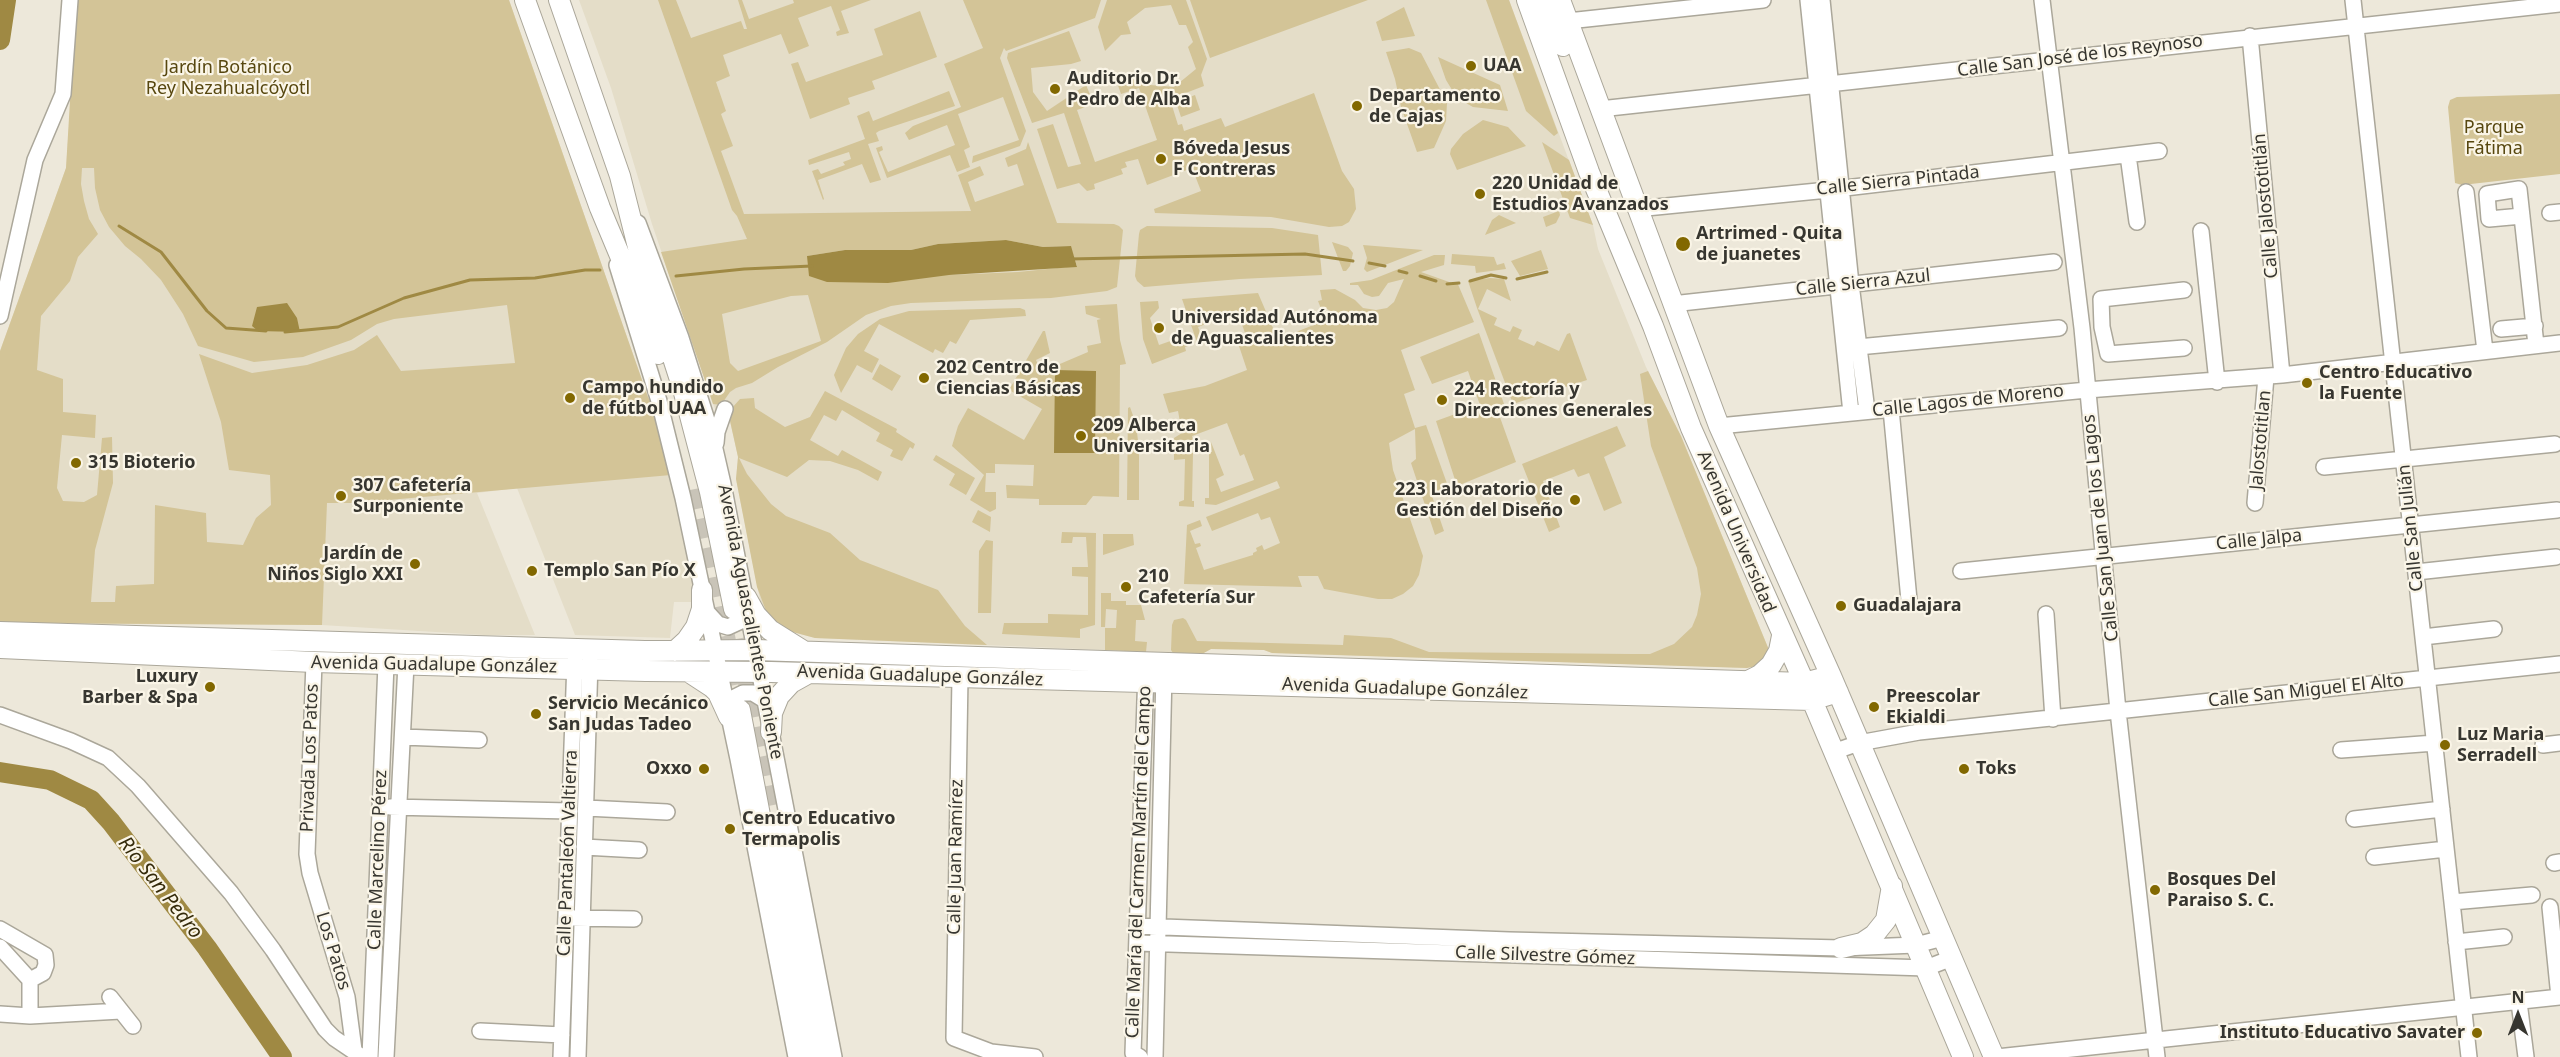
<!DOCTYPE html>
<html>
<head>
<meta charset="utf-8">
<style>
	body { margin:0 }
	#map { position:relative; width:2560px; height:1057px; overflow:hidden; background:#ede8da; font-family:"Noto Sans",sans-serif }
	canvas { display:block }
	.north { position:absolute; left:2488px; top:985px; width:60px; height:60px; -webkit-text-stroke:4px #faf5e7; paint-order:stroke; rotate:0deg; font-size:16px; font-weight:700; line-height:24px; text-align:center; color:#373630 }
	.north::after { content:''; display:block; margin:auto; width:21px; height:27px; background:#373630; clip-path:polygon(50% 0,100% 100%,50% 72%,0 100%) }
</style>
</head>
<body>
<div id="map">
<canvas width="2560" height="1057"></canvas>
<div class="north">N</div>
</div>
<script>
const context = document.querySelector('canvas').getContext('2d');
context.lineJoin = 'round';
function fillPath(path, color) { context.fillStyle = color; context.fill(path, 'evenodd'); }
const toPath = rows => new Path2D(rows.map(r => 'M' + r).join(''));
function strokePath(path, color, width, dash) { context.strokeStyle = color; context.lineWidth = width; context.lineCap = dash ? 'butt' : 'round'; context.setLineDash(dash || []); context.stroke(path); }
function drawText(font, color, halo, rows, align = 'center') {
  context.font = font + ' "Noto Sans",sans-serif'; context.lineWidth = 4.5; context.setLineDash([]); context.textBaseline = 'middle'; context.strokeStyle = halo; context.fillStyle = color; for (const [text, x, y, turn = 0] of rows) {
    context.save(); context.translate(x, y); context.rotate((+turn || 0) * Math.PI / 180); context.textAlign = isNaN(turn) ? turn : align; if (halo) context.strokeText(text, 0, 0); context.fillText(text, 0, 0); context.restore();
  }
}
fillPath(toPath([
	[509,0,648,397,661,423,695,590,694,602,674,602,670,638,575,635,517,488,477,493,535,635,484,635,322,625,0,623,0,351,66,168,71,97],
	[579,0,1509,0,1593,225,1598,249,1646,367,1681,436,1769,650,1747,668,1272,653,1264,650,1211,649,1202,654,1178,653,815,638,789,631,766,611,760,600,736,479,738,457,730,421,717,413,713,404,652,224,611,88]
]), '#e4ddc8');
fillPath(toPath([
	[76,0,509,0,648,397,661,423,671,475,355,503,327,503,322,625,0,623,0,351,66,168],
	[82,168,94,168,95,188,100,210,109,227,125,246,141,259,161,280,183,314,198,346,254,362,303,357,351,340,377,324,394,319,507,305,515,363,401,371,377,335,354,350,307,365,252,373,199,354,221,422,229,470,270,475,271,505,256,518,243,545,207,542,206,513,155,505,154,584,116,586,115,602,91,602,95,550,113,483,112,437,102,438,97,495,84,502,63,501,57,488,62,435,95,438,96,415,63,412,63,379,37,370,41,316,70,281,78,257,98,234,89,219,84,201,81,184],
	[658,0,676,0,691,38,741,21,744,29,747,29,738,0,742,0,749,19,794,3,793,0,871,0,841,11,849,33,837,36,836,32,840,30,831,6,798,18,809,46,789,54,781,34,723,55,730,76,716,82,726,111,721,114,733,146,721,151,744,214,971,211,958,175,980,166,984,175,968,182,975,202,1024,185,1017,164,1008,167,1005,158,1026,149,1028,142,1057,223,1114,224,1119,226,1123,230,1117,287,1107,291,1051,298,911,303,891,306,866,315,827,342,778,367,752,383,736,388,730,392,721,405,713,404,661,252,747,239,737,216,732,210],
	[1006,240,1043,247,1070,246,1077,266,1018,272,949,275,807,256,845,250,911,250,938,244],
	[808,295,821,341,738,371,730,363,722,314,791,296],
	[963,0,1101,0,1095,18,1006,51,1004,48,1000,58,1026,131,1020,146,972,163,973,156,1019,140,1003,97,958,114,970,147,964,150,970,167,957,172,950,155,887,178,876,148,882,146,883,150,879,152,888,172,955,145,947,125,909,140,905,133,913,126,961,107,944,64,983,48],
	[1107,0,1186,0,1207,59,1201,75,1204,86,1170,99,1178,125,1182,124,1184,131,1221,118,1225,127,1314,93,1342,171,1354,189,1356,209,1349,222,1342,226,1329,227,1271,217,1155,213,1154,209,1201,191,1192,168,1147,185,1138,159,1125,162,1127,167,1121,169,1123,174,1094,184,1095,189,1087,191,1079,183,1057,189,1037,129,1053,124,1068,167,1081,164,1064,113,1032,123,1007,58,1008,53,1069,31,1081,61,1071,64,1031,68,1033,92,1047,111,1086,85,1094,104,1077,110,1095,162,1157,140,1139,88,1121,94,1114,74,1135,80,1145,75,1150,85,1174,87,1196,69,1188,47,1193,42,1186,25,1179,25,1171,5,1145,8,1127,22,1131,34,1121,35,1105,51,1098,27],
	[1190,0,1368,0,1210,58],
	[1486,0,1509,0,1558,133,1554,136,1526,111],
	[1404,7,1415,36,1382,41,1376,22],
	[920,11,937,57,872,81,875,89,848,98,850,104,810,119,791,64,798,62,806,82,883,55,874,29],
	[1409,48,1421,53,1447,103,1446,121,1434,148,1417,152,1401,107,1395,79,1386,52],
	[1438,57,1500,85,1508,111,1473,107,1457,98,1446,80],
	[949,91,955,106,879,131,876,133,879,141,868,144,881,180,870,183,862,164,818,180,824,199,823,200,812,171,818,169,821,174,845,165,843,162,851,159,849,152,809,165,808,160,865,139,857,116,869,111,873,121],
	[2560,94,2560,174,2462,185,2455,183,2448,107,2450,100,2457,97],
	[1195,95,1200,110,1181,117,1176,102],
	[1483,120,1508,127,1526,146,1457,170,1450,154,1451,149,1463,134],
	[1542,142,1569,160,1593,225,1570,218],
	[1559,211,1560,215,1556,223,1546,227,1543,217],
	[1499,215,1516,223,1485,235,1492,220],
	[1147,226,1272,228,1318,235,1322,275,1240,279,1144,287,1137,281,1135,276,1139,234,1140,230],
	[1332,242,1348,247,1353,253,1350,266,1346,271,1343,271],
	[1363,245,1423,250,1367,272,1364,269,1367,258],
	[1541,250,1548,269,1520,276,1511,261],
	[1452,254,1494,257,1497,265,1504,263,1506,269,1476,273,1475,266,1451,264],
	[1434,255,1445,255,1444,265,1421,272,1452,283,1457,282,1474,322,1401,350,1415,390,1404,394,1415,428,1426,425,1449,489,1432,496,1444,531,1435,535,1411,463,1416,459,1415,429,1389,443,1393,470,1423,556,1419,575,1413,586,1403,594,1392,599,1378,599,1324,589,1318,576,1298,576,1302,587,1184,584,1187,525,1200,520,1202,526,1190,531,1195,544,1200,543,1201,546,1196,548,1204,570,1253,555,1253,553,1257,551,1256,548,1262,545,1264,550,1280,543,1270,517,1261,520,1258,513,1212,531,1206,517,1280,488,1277,481,1216,505,1205,504,1205,498,1209,498,1209,452,1212,452,1211,442,1224,475,1216,479,1221,492,1254,480,1244,454,1240,456,1227,423,1192,436,1193,440,1184,440,1183,452,1193,453,1192,501,1194,501,1194,507,1179,506,1179,502,1184,500,1185,459,1174,460,1174,438,1182,433,1178,411,1169,413,1163,394,1205,386,1247,370,1237,340,1246,336,1237,310,1210,319,1211,322,1198,327,1204,343,1198,345,1182,299,1258,293,1273,328,1276,328,1281,338,1331,318,1328,309,1322,311,1318,301,1322,300,1320,290,1335,289,1355,300,1363,308,1376,310,1387,308,1394,302,1404,279,1388,283,1379,296,1372,297,1364,294,1358,285,1350,285,1350,283,1371,280],
	[1490,278,1504,279,1511,301,1487,289,1478,309,1497,318,1494,325,1510,332,1513,326,1522,330,1518,339,1534,346,1537,341,1559,351,1567,334,1570,333,1587,380,1513,404,1477,308,1468,281],
	[1158,301,1159,308,1150,318,1159,345,1185,336,1188,346,1185,347,1186,351,1152,364,1143,339,1140,302],
	[1117,304,1120,340,1126,364,1120,365,1119,497,1093,496,1086,505,1039,505,1039,499,1007,498,1006,485,1033,486,1034,465,995,464,995,473,986,473,985,492,996,492,996,509,990,512,970,500,984,475,952,446,958,426,968,408,1024,440,1042,409,1009,390,1043,331,1045,331,1050,353,1036,360,1041,372,1088,352,1087,346,1101,343,1097,320,1101,319,1086,314,1085,306],
	[1020,308,1025,310,1026,316,970,320,956,344,950,341,943,353,935,349,933,353,879,324,864,351,879,359,872,373,857,365,841,393,834,375,846,348,858,334,880,319,909,311],
	[1479,333,1504,404,1497,406,1497,409,1516,462,1457,486,1436,421,1480,405,1468,371,1432,384,1420,357],
	[880,364,901,376,892,391,872,379],
	[1648,371,1681,436,1769,650,1768,657,1757,666,1747,668,1272,653,1264,650,1211,649,1202,654,1173,653,1171,650,1172,625,1174,620,1183,618,1186,620,1197,641,1343,645,1344,635,1391,638,1429,652,1631,654,1650,654,1674,644,1692,627,1697,615,1701,594,1697,568,1651,446,1640,374],
	[825,391,897,429,896,432,915,444,913,449,910,447,902,461,890,456,893,450,876,441,880,433,842,410,836,421,824,415,810,440,838,456,842,450,882,472,878,481,858,470,830,461,809,460,787,477,739,458,747,474,771,504,786,516,830,533,860,560,938,590,965,626,987,645,815,638,789,631,773,619,766,611,757,587,736,479,738,457,730,421,732,408,740,399,754,398,755,408,785,427,810,417],
	[1130,407,1136,424,1139,449,1139,500,1127,500,1128,408],
	[1617,426,1626,446,1604,457,1622,503,1604,511,1589,473,1578,477,1574,469,1543,481,1560,527,1549,532,1522,464],
	[936,455,975,478,966,495,949,485,955,474,933,460],
	[978,510,991,517,990,532,972,522],
	[1062,532,1096,533,1095,625,1080,629,1080,638,1002,634,1004,623,1048,623,1048,614,1088,615,1088,577,1072,576,1072,567,1088,567,1086,537,1073,537,1072,543,1061,543],
	[1103,534,1133,534,1134,545,1103,555],
	[986,540,993,541,991,613,978,613,979,551],
	[1101,593,1111,593,1111,601,1126,601,1126,605,1141,605,1145,620,1136,620,1135,641,1147,642,1146,652,1105,650,1105,628,1116,628,1117,610,1106,609,1105,627,1101,627]
]), '#d3c497');
fillPath(toPath([
	[1006,240,1043,247,1071,246,1077,267,949,275,888,283,827,282,809,276,807,256,845,250,911,250,938,244],
	[287,303,297,318,300,332,258,331,252,326,257,307],
	[1055,370,1096,371,1095,453,1054,453]
]), '#9f8943');
strokePath(toPath([
	[119,226,161,252,207,311,226,328,266,331],
	[1070,259,1305,254,1353,261],
	[1369,263,1385,266],
	[1399,271,1407,273],
	[676,276,744,269,812,266],
	[1420,276,1436,281],
	[1517,279,1547,272],
	[1470,281,1491,275,1506,278],
	[1447,284,1459,283],
	[285,332,338,327,404,298,470,280,535,278,585,270,600,270]
]), '#9f8943', 3);
strokePath(toPath([
	[0,40,6,0],
	[0,772,50,780,91,800,111,822,207,948,282,1057]
]), '#9f8943', 20);
strokePath(toPath([
	[695,489,740,710],
	[734,609,776,829]
]), '#c9c4b8', 20, [20, 10]);
const minor = toPath([
	[1808,0,1851,413],
	[1822,0,1851,284,1867,411],
	[2042,0,2082,328,2118,711,2157,1057],
	[2353,0,2469,1057],
	[1568,21,1763,0],
	[2250,36,2282,375],
	[1600,109,2560,4],
	[2128,155,2137,222],
	[2466,192,2485,351],
	[1636,209,1828,190,2159,151],
	[2550,213,2560,212],
	[2522,216,2489,219,2487,194,2519,189,2536,345],
	[638,223,681,338,712,436,723,484,834,1057],
	[2201,231,2217,382],
	[617,265,659,401,683,498,738,759,796,1057],
	[2184,290,2101,299,2102,327,2108,354,2184,348],
	[1672,304,2054,262],
	[0,316,35,160,63,94,70,0],
	[2501,329,2535,326],
	[1858,347,2059,328],
	[1891,409,1909,600],
	[1719,426,2087,390,2282,375,2560,343],
	[716,443,717,432,725,409],
	[2324,467,2555,444],
	[2255,503,2266,377],
	[1961,571,2557,510],
	[2416,572,2556,557],
	[708,613,718,624,728,627,741,621,748,608],
	[2046,614,2053,719],
	[2423,637,2494,629],
	[314,662,307,854,310,873,347,997,354,1050],
	[960,677,954,1038,991,1052,1035,1057],
	[727,708,733,698,743,693,753,693,766,701],
	[0,715,71,741,108,758,138,786,231,893,273,950,325,1029,334,1038,362,1057],
	[403,737,479,740],
	[2543,745,2560,743],
	[2341,750,2435,743],
	[1833,752,1859,743,1919,732,2560,664],
	[390,807,570,811],
	[586,808,667,812],
	[2354,819,2442,809],
	[584,847,639,850],
	[2374,857,2446,849],
	[2554,863,2560,862],
	[2452,902,2532,895],
	[2550,907,2559,997],
	[574,918,634,919],
	[1137,926,1509,940,1841,948,1916,945,1943,938],
	[0,929,45,955,46,965,43,973,30,980],
	[2456,942,2504,937],
	[1137,943,1926,968,1952,958],
	[0,947,30,980,30,1016],
	[110,997,133,1026],
	[2519,1002,2526,1057],
	[0,1014,30,1016,121,1011],
	[480,1031,562,1035],
	[370,1057,386,664],
	[386,1057,406,664],
	[561,1057,575,661],
	[578,1057,590,661],
	[1140,1057,1133,1053,1146,671],
	[1155,1057,1164,673],
	[1997,1057,2560,997]
]);
const major = toPath([
	[525,0,600,208,641,306,658,354],
	[559,0,620,176,641,259,683,389,710,492,734,609],
	[1527,0,1589,172,1653,326,1691,428,1812,700,1963,1057],
	[1546,0,1563,46],
	[1560,0,1719,426,1831,676,1994,1057],
	[746,597,756,615,770,630,802,650],
	[0,632,645,651,755,650,1804,683,1831,676],
	[0,648,314,662,646,671,771,672,1812,700,1838,692],
	[675,651,687,640,696,627,702,609,702,590],
	[689,672,712,687,718,693,729,717],
	[1746,682,1760,675,1771,665,1779,651,1782,636],
	[740,710,806,1057],
	[771,732,772,713,779,696,791,683,809,673],
	[776,829,823,1057],
	[1841,948,1862,943,1874,935,1886,920,1892,886]
]);
strokePath(minor, '#aba79a', 18);
strokePath(major, '#aba79a', 22);
strokePath(minor, '#fff', 15);
strokePath(major, '#fff', 20);
for (const [x, y, r, color] of [
	[1471,66,6,"#826800"],
	[1055,89,6,"#826800"],
	[1357,106,6,"#826800"],
	[1161,159,6,"#826800"],
	[1480,194,6,"#826800"],
	[1683,244,8,"#826800"],
	[1159,328,6,"#826800"],
	[924,378,6,"#826800"],
	[2307,383,6,"#826800"],
	[570,398,6,"#826800"],
	[1442,400,6,"#826800"],
	[1081,436,6,"#826800"],
	[76,463,6,"#826800"],
	[341,496,6,"#826800"],
	[1575,500,6,"#826800"],
	[415,564,6,"#826800"],
	[532,571,6,"#826800"],
	[1126,587,6,"#826800"],
	[1841,606,6,"#826800"],
	[210,687,6,"#826800"],
	[1874,707,6,"#826800"],
	[536,714,6,"#826800"],
	[2445,745,6,"#826800"],
	[704,769,6,"#826800"],
	[1964,769,6,"#826800"],
	[730,829,6,"#826800"],
	[2155,890,6,"#826800"],
	[2477,1033,6,"#826800"]
]) { const dot = new Path2D(); dot.arc(x, y, r, 0, 2 * Math.PI); context.fillStyle = color; context.fill(dot); strokePath(dot, '#faf5e7', 2); }
drawText('18px', '#373630', '#faf5e7', [
	["Calle San José de los Reynoso",2080,56,-7],
	["Calle Sierra Pintada",1898,181,-6],
	["Calle Jalostotitlán",2266,206,-95],
	["Calle Sierra Azul",1863,283,-6],
	["Calle Lagos de Moreno",1968,401,-6],
	["Jalostotitlan",2261,440,-85],
	["Calle San Juan de los Lagos",2101,528,-96],
	["Calle San Julián",2411,528,-96],
	["Avenida Universidad",1736,532,67],
	["Calle Jalpa",2259,540,-6],
	["Avenida Aguascalientes Poniente",750,622,79],
	["Avenida Guadalupe González",434,665,1],
	["Avenida Guadalupe González",920,676,2],
	["Avenida Guadalupe González",1405,689,2],
	["Calle San Miguel El Alto",2306,691,-6],
	["Privada Los Patos",310,758,-88],
	["Calle Pantaleón Valtierra",568,853,-88],
	["Calle Juan Ramírez",956,857,-89],
	["Calle Marcelino Pérez",378,860,-88],
	["Calle María del Carmen Martín del Campo",1139,862,-88],
	["Los Patos",333,951,73],
	["Calle Silvestre Gómez",1545,956,2]
]);
drawText('bold 18px', '#373630', '#faf5e7', [
	["UAA",1483,66],
	["Auditorio Dr.",1067,79],
	["Pedro de Alba",1067,100],
	["Departamento",1369,96],
	["de Cajas",1369,117],
	["Bóveda Jesus",1173,149],
	["F Contreras",1173,170],
	["220 Unidad de",1492,184],
	["Estudios Avanzados",1492,205],
	["Artrimed - Quita",1696,234],
	["de juanetes",1696,255],
	["Universidad Autónoma",1171,318],
	["de Aguascalientes",1171,339],
	["202 Centro de",936,368],
	["Ciencias Básicas",936,389],
	["Centro Educativo",2319,373],
	["la Fuente",2319,394],
	["Campo hundido",582,388],
	["de fútbol UAA",582,409],
	["224 Rectoría y",1454,390],
	["Direcciones Generales",1454,411],
	["209 Alberca",1093,426],
	["Universitaria",1093,447],
	["315 Bioterio",88,463],
	["307 Cafetería",353,486],
	["Surponiente",353,507],
	["223 Laboratorio de",1563,490,"right"],
	["Gestión del Diseño",1563,511,"right"],
	["Jardín de",403,554,"right"],
	["Niños Siglo XXI",403,575,"right"],
	["Templo San Pío X",544,571],
	["210",1138,577],
	["Cafetería Sur",1138,598],
	["Guadalajara",1853,606],
	["Luxury",198,677,"right"],
	["Barber & Spa",198,698,"right"],
	["Preescolar",1886,697],
	["Ekialdi",1886,718],
	["Servicio Mecánico",548,704],
	["San Judas Tadeo",548,725],
	["Luz Maria",2457,735],
	["Serradell",2457,756],
	["Oxxo",692,769,"right"],
	["Toks",1976,769],
	["Centro Educativo",742,819],
	["Termapolis",742,840],
	["Bosques Del",2167,880],
	["Paraiso S. C.",2167,901],
	["Instituto Educativo Savater",2465,1033,"right"]
], 'left');
drawText('18px', '#57470f', '#faf5e7', [
	["Jardín Botánico",228,68],
	["Rey Nezahualcóyotl",228,89],
	["Parque",2494,128],
	["Fátima",2494,149]
]);
drawText('italic 20px', '#352b0b', '#faf5e7', [
	["Río San Pedro",160,888,52]
]);
</script>
</body>
</html>
